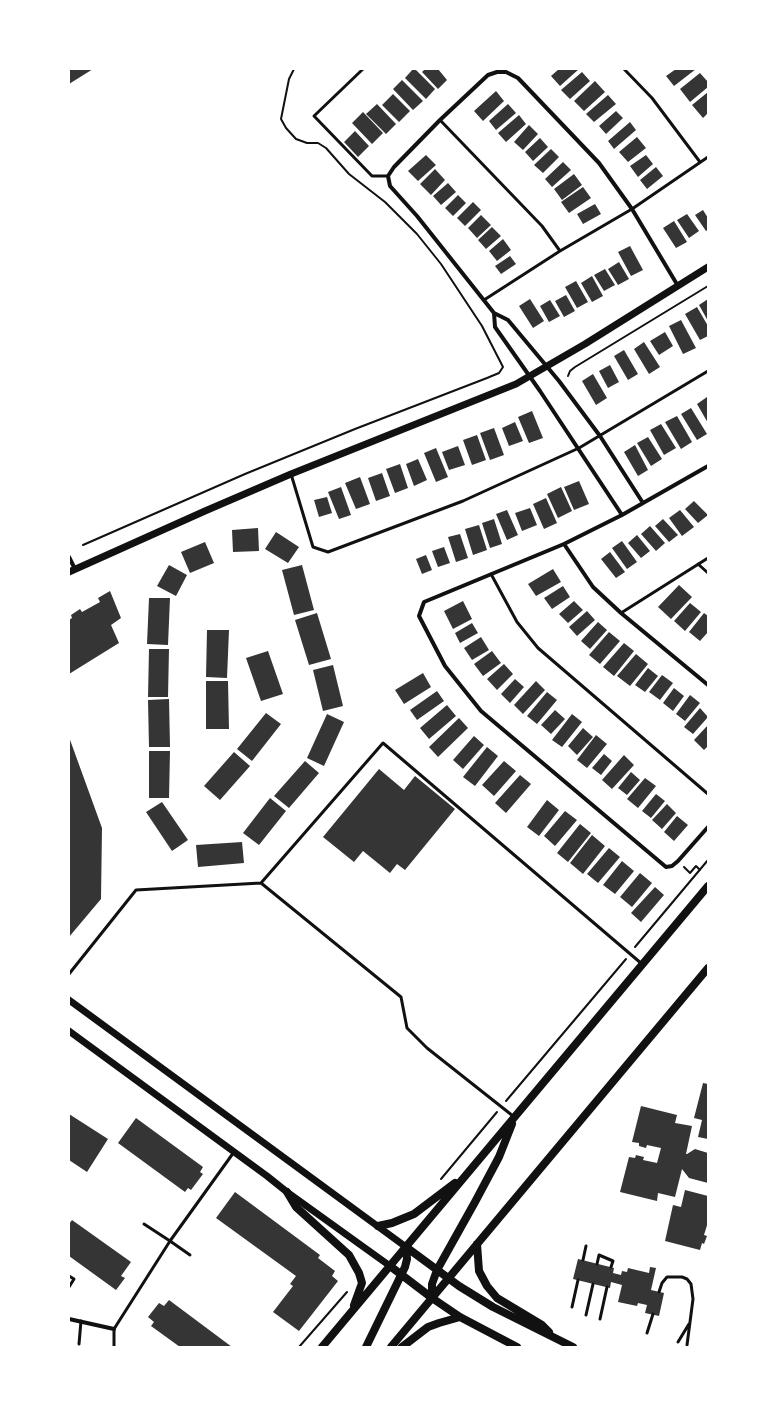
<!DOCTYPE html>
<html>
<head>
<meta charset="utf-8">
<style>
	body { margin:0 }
	#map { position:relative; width:777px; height:1416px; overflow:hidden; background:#fff; font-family:Ubuntu,sans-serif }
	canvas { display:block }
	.frame { position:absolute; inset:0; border:70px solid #fff; pointer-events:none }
</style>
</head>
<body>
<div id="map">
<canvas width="777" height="1416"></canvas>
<div class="frame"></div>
</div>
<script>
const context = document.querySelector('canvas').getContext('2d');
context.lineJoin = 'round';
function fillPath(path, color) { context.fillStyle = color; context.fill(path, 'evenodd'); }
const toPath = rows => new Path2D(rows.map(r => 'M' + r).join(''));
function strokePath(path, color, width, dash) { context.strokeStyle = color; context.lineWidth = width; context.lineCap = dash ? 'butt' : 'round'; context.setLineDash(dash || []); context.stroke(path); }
fillPath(toPath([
	[69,69,93,69,69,84],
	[413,69,415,69,435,89,426,99,405,78],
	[425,69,438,69,447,80,438,89,422,72],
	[559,69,579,69,560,86,551,76],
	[676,69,696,69,674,86,666,76],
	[582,72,590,81,570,99,561,90],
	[700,73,708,82,708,87,690,102,680,89],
	[402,80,423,101,413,110,393,89],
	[595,81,605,92,584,111,574,101],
	[496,91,504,101,483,121,474,111],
	[708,92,708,113,703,118,692,105],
	[393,94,410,111,399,122,382,105],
	[608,95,616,104,594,122,586,114],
	[377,104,396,124,386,134,366,114],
	[508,104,516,113,496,130,489,121],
	[616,111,623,118,606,134,599,126],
	[363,112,383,133,372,144,352,123],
	[519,115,526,124,506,142,498,133],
	[630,122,636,130,614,149,608,141],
	[529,125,538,134,523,150,514,142],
	[355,131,369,146,358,157,344,142],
	[637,137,646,148,628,162,619,152],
	[540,138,548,147,533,161,525,152],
	[551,149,559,157,543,173,534,165],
	[426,155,436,165,418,181,408,171],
	[646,155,653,164,638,177,630,166],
	[563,162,571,170,552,187,545,179],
	[656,167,663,176,647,189,640,180],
	[435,169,445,180,431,195,420,184],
	[574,174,582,185,562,200,554,189],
	[448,183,456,192,441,205,433,196],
	[583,187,591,198,569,213,561,202],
	[458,195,466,203,453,216,445,208],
	[473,202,481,210,465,226,457,218],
	[595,204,601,214,583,224,577,214],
	[703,210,708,218,708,230,706,231,695,215],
	[687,214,699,231,689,238,677,220],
	[481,215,491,225,477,238,468,228],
	[674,221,687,242,676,248,663,228],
	[492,227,501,236,486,249,478,240],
	[503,239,511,250,497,261,489,251],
	[630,246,643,270,631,276,618,252],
	[510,256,516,264,501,274,495,266],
	[619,262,629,279,618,285,608,269],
	[605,269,615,285,604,291,594,275],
	[592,276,603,296,592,302,581,283],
	[576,281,588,302,577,308,565,287],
	[566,295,575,311,564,317,555,301],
	[530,299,544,321,533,328,519,306],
	[708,299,708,321,699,305],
	[550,300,560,316,549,322,540,306],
	[697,307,708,326,708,336,700,340,685,314],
	[681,320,696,348,683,354,669,326],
	[665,332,673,346,659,355,650,341],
	[644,342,660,367,649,374,634,349],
	[624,350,638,374,628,380,614,356],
	[610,365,619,382,608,388,599,371],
	[593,374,607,398,596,405,582,381],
	[707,397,708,399,708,423,697,404],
	[691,408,707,434,697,440,681,414],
	[532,411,543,438,529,443,518,417],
	[677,416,692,442,681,449,665,422],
	[515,422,523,441,509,446,502,428],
	[661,424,676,448,664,455,650,430],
	[494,428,504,455,490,460,480,433],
	[477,435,486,460,472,465,463,440],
	[648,437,662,459,651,466,637,443],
	[635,445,648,470,638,476,624,452],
	[458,446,465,465,449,470,442,452],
	[436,448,448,477,436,482,424,453],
	[418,459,427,480,414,486,406,464],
	[400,464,408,488,395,493,386,469],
	[382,473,390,496,376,501,368,478],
	[360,477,370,504,356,509,345,483],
	[579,481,589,504,574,510,564,487],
	[341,487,351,515,339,519,328,492],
	[561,487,572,511,558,518,547,494],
	[327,497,332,513,319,517,314,500],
	[546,498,557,523,544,529,533,504],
	[694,501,708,515,698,523,685,509],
	[530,508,537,525,522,531,515,513],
	[507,510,518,535,507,540,496,514],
	[680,510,694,527,682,536,669,518],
	[494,519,502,544,490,548,482,523],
	[663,519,678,535,669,542,655,526],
	[479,525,487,550,473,555,465,529],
	[650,526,665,543,656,551,641,534],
	[258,528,259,551,233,552,232,530],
	[276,532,299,547,288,563,265,549],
	[460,534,468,558,456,562,448,537],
	[637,535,650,551,641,558,628,543],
	[622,541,637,562,627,569,612,548],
	[205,542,214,563,190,573,181,552],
	[444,547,450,563,438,567,432,551],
	[610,552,625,572,616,578,601,559],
	[426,555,432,570,422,574,416,559],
	[169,565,187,575,176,596,157,586],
	[302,565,314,610,294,615,282,570],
	[553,569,561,582,536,596,528,584],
	[679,585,692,597,671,619,658,607],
	[563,586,570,597,552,609,544,598],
	[110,591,121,618,111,625,119,643,69,674,69,620,72,618,71,615,80,609,82,612,100,602,98,598],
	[149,598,170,598,168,645,147,644],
	[463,601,472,619,453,629,444,611],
	[574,601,583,610,568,623,559,614],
	[690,603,701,612,685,631,674,621],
	[587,611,595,620,577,636,569,627],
	[317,613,331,659,309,665,295,620],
	[704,613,708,616,708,632,700,641,689,632],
	[598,622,607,630,590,649,581,641],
	[472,623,478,633,460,643,455,633],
	[207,630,229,630,227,678,206,677],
	[609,632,620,641,600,664,589,655],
	[481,637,489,650,472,660,464,648],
	[624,643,634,651,614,676,603,667],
	[149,649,169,649,168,697,148,697],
	[268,651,283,694,261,701,246,658],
	[492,651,501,663,483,676,474,664],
	[636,654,648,664,630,686,617,676],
	[504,664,513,674,497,690,487,679],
	[333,665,343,706,323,711,313,670],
	[648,668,658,676,645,692,635,685],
	[423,673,431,687,404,704,395,690],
	[662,675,673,683,660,700,649,692],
	[515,679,524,687,510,703,501,694],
	[206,681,228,681,229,729,206,729],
	[536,681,545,690,523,714,514,705],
	[674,688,684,696,673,711,663,703],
	[437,691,444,701,417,720,410,710],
	[547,692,557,700,537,724,527,716],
	[690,695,700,703,685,721,676,714],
	[169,699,170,747,149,747,148,700],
	[447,705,456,716,429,739,420,728],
	[700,708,708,717,693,734,684,727],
	[555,710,565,719,551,734,541,725],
	[266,713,281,724,252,761,237,749],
	[327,714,344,722,324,766,307,758],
	[572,714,582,722,562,747,552,740],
	[459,718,468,728,438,757,429,747],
	[708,725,708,746,704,750,694,740],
	[583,728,593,737,577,755,568,746],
	[596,735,607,744,587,768,577,760],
	[474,736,484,745,463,769,453,760],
	[69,737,102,828,101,899,69,937],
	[487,747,498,756,475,786,463,777],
	[149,751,170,751,169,798,149,798],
	[234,752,250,766,220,800,204,786],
	[604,754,612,761,601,775,592,768],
	[624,755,634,765,612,789,602,780],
	[305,761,319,773,289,808,274,796],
	[504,761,516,771,494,796,482,785],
	[379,769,404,790,415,776,455,809,405,870,397,864,390,873,363,851,354,862,323,837],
	[631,772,640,780,627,795,618,788],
	[520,775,531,784,506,813,495,803],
	[645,778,656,786,638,808,627,799],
	[656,794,665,801,651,818,642,811],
	[270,798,286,811,259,845,243,833],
	[547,800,559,810,539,836,527,827],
	[162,802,188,840,172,851,146,812],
	[667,804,676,813,662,829,652,820],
	[565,811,577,820,555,846,544,836],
	[677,816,688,825,674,841,664,832],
	[580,824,591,833,568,862,557,853],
	[592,835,605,846,583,874,570,863],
	[242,842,244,863,198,867,196,845],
	[609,848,620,857,598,883,587,874],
	[622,861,634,871,615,894,603,885],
	[640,873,652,883,632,907,620,897],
	[655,887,664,895,641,922,631,913],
	[703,1083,708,1084,708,1139,698,1137,702,1120,694,1118],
	[641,1106,677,1115,675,1123,692,1126,686,1154,687,1154,695,1149,708,1153,708,1183,689,1178,682,1169,675,1197,658,1193,657,1201,620,1192,629,1157,635,1158,636,1155,644,1157,643,1160,657,1163,661,1148,647,1145,646,1148,639,1146,639,1143,632,1142],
	[69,1114,108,1139,87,1172,69,1160],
	[136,1118,203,1167,200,1172,203,1174,191,1190,188,1188,185,1192,118,1143],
	[685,1190,708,1196,708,1222,704,1235,707,1236,704,1244,702,1243,700,1250,665,1241,673,1205,681,1207],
	[235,1192,320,1255,318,1258,335,1271,332,1276,338,1281,299,1331,273,1312,293,1286,290,1284,296,1276,216,1218],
	[72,1220,131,1262,121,1276,125,1278,116,1290,69,1256,69,1224],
	[578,1259,614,1268,613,1273,621,1275,622,1271,627,1272,628,1268,649,1273,650,1267,656,1268,651,1290,664,1293,659,1316,645,1313,647,1305,638,1303,637,1306,618,1302,622,1285,611,1282,610,1288,573,1279],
	[169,1300,232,1347,180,1347,151,1326,154,1322,148,1317,159,1303,164,1306]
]), '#353535');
strokePath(toPath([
	[568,376,570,371,575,367,708,286],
	[83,545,245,474,355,429,487,378,499,373,503,367,482,326,441,264,417,234,385,202,349,174,326,148,318,143,307,143,296,139,286,128,281,119,289,79,294,69],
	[684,867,690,873,696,866,700,870],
	[635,947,708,860],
	[506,1101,626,959],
	[441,1179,497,1112],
	[299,1347,347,1292]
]), '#111', 2);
strokePath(toPath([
	[363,69,314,116,372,176,388,176],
	[624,69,652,98,700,162],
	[440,120,542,226,560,251],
	[484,300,560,251,632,209,708,157],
	[291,474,313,547,328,552,463,501,579,448,708,371],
	[698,564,708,573],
	[491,574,517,622,538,648,708,794],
	[621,613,708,558],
	[261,883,401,997,407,1028,427,1048,513,1116],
	[69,974,136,890,261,883,383,743,642,964],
	[190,1255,170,1241,234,1152],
	[583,1260,586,1246],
	[597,1264,599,1255,613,1261,611,1267],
	[69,1276,74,1279,69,1287],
	[659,1292,662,1283,667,1277,682,1277,687,1279,691,1284,693,1299,687,1345],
	[572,1307,578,1280],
	[586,1315,593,1284],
	[600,1319,607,1287],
	[647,1333,653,1314],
	[678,1342,689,1324],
	[79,1344,81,1321],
	[114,1347,114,1329,170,1241,144,1224]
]), '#111', 3);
strokePath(toPath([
	[494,313,495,327,540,391,622,515],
	[708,466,622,515,564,544,424,602,419,616,445,666,481,711,666,867,672,866,678,861,708,827],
	[643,503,600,436,559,381,508,320,494,313,417,216,390,186,388,176,394,167,440,120,488,75,497,72,506,72,518,78,599,163,632,209,678,286],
	[564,544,593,587,621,613,708,685],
	[69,557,75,569],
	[69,1319,114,1329]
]), '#111', 4);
strokePath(toPath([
	[69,572,205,511,291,474,516,384,585,344,708,267],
	[69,1000,406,1247],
	[69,1031,267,1176,287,1192,390,1266]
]), '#111', 7);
strokePath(toPath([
	[287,1192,296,1207,349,1255,359,1273,362,1283,354,1305],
	[378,1226,392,1223,414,1214,455,1183],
	[477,1244,479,1271,487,1286,497,1298,542,1325,549,1332],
	[406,1247,459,1286,493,1307,573,1347],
	[390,1266,432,1298,460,1317,517,1347],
	[432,1298,432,1284,437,1270,475,1202,499,1157,512,1124],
	[322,1347,708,886],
	[366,1347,405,1267,407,1259,406,1247],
	[391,1347,708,968],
	[402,1347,428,1327,439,1323,460,1317]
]), '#111', 8);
</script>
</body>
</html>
